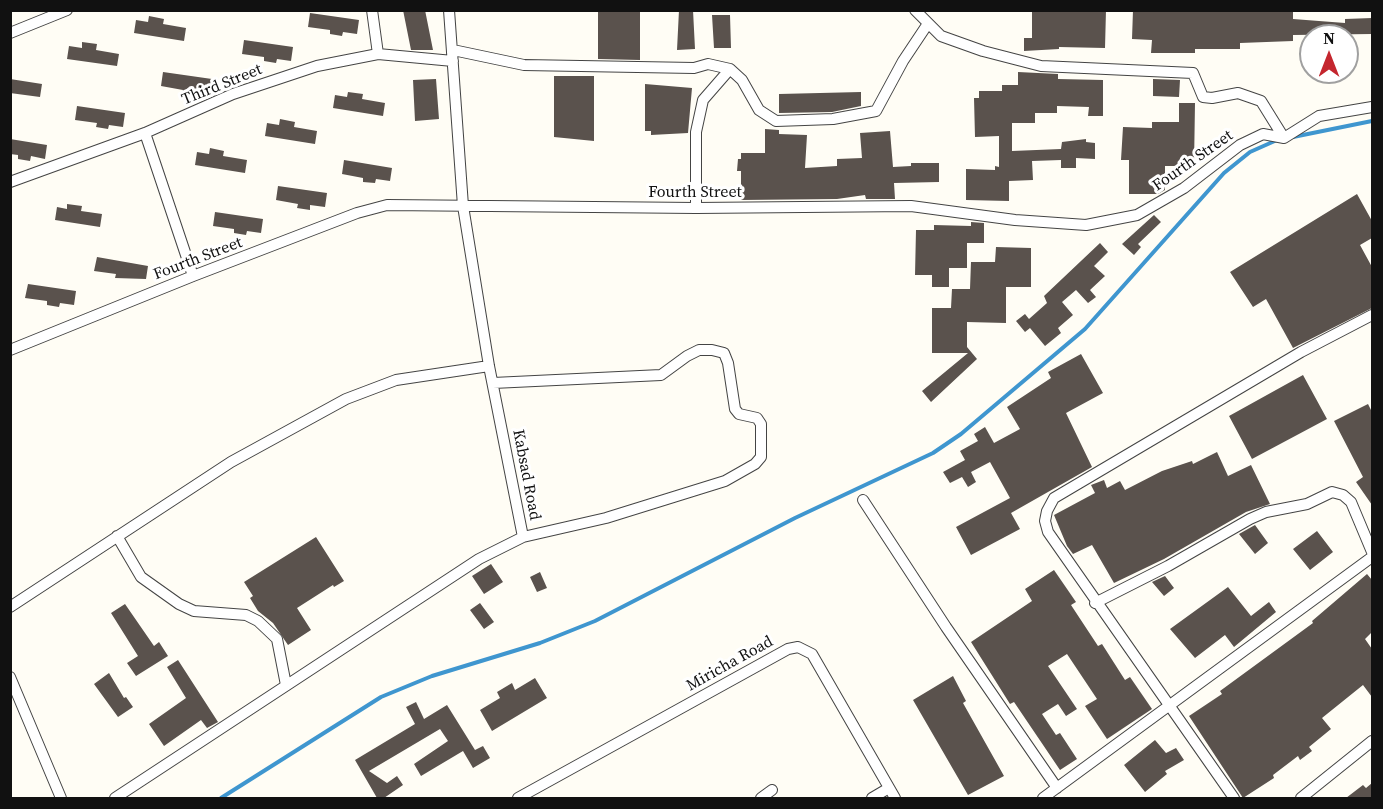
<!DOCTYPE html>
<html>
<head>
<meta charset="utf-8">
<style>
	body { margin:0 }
	#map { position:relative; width:1383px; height:809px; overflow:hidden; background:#fffdf5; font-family:"Source Serif 4",serif }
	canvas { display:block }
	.frame { position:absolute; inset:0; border:12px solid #111; pointer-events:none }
	.north { position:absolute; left:1299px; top:24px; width:60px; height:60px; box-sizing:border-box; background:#fff; border:2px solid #a0a0a0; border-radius:50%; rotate:0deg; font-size:16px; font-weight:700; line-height:24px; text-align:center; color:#111 }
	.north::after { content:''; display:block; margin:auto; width:21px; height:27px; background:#c4262e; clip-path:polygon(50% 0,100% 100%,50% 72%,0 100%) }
</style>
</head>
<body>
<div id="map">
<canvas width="1383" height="809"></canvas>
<div class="frame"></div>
<div class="north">N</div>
</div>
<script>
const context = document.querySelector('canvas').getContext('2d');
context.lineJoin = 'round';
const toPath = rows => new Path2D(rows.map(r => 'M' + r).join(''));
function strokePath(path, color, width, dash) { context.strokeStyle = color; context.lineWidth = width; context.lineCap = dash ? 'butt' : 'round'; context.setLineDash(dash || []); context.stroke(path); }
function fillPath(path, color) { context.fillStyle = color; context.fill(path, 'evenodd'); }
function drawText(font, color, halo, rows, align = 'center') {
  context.font = font + ' "Source Serif 4",serif'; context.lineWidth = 6; context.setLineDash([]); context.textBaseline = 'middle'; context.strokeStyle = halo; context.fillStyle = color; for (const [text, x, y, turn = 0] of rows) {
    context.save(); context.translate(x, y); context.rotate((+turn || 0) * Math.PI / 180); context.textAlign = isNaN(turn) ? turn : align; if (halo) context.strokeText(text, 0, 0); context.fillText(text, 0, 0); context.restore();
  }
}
strokePath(toPath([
	[1293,137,1372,121],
	[221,798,381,697,432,676,540,643,595,621,795,518,933,453,961,434,1085,329,1224,173,1250,152,1277,140]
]), '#3f96cf', 4);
fillPath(toPath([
	[403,10,425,10,433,50,411,50],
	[598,10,640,10,640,60,598,59],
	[679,10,693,10,695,49,677,50],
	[1032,10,1106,10,1105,48,1059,47,1059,49,1024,51,1024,38,1032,38],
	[1133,10,1293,10,1293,19,1345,23,1345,19,1372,18,1372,34,1293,35,1293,41,1240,43,1240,49,1195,49,1195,53,1151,53,1152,40,1132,39],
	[310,13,359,20,357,34,343,32,342,36,330,34,330,30,308,27],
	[712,15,730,15,731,48,714,48],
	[149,16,164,19,163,24,186,28,184,41,134,33,136,20,148,22],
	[244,40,293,47,291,61,277,59,276,63,264,61,264,57,242,54],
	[82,42,97,44,96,50,119,54,117,66,67,59,69,46,82,48],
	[163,72,212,79,209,93,195,91,194,95,182,94,183,90,161,86],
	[1018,72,1058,74,1058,79,1103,80,1103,116,1088,116,1089,107,1057,106,1057,113,1035,113,1035,123,1012,123,1012,151,1061,149,1062,142,1086,139,1086,142,1095,143,1095,159,1076,158,1076,168,1061,168,1061,160,1032,161,1033,180,1009,181,1009,201,966,200,966,169,995,170,995,166,999,167,999,136,975,137,974,98,979,98,979,91,1002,91,1002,85,1018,85],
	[554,76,594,76,594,141,554,137],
	[10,79,42,84,40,97,10,93],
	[436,79,439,119,415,121,413,80],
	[1153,79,1180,80,1179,97,1153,96],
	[645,84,692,88,688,133,651,135,651,131,645,131],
	[348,92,363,94,362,99,385,103,383,116,333,108,335,95,347,97],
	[861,92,861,106,832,112,779,113,779,94],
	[1179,103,1195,103,1194,166,1165,166,1165,190,1158,194,1129,194,1129,160,1121,160,1123,127,1152,128,1152,122,1179,122],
	[77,106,125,113,123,127,109,125,108,129,96,127,97,123,75,120],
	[280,119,295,122,294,127,317,131,315,144,265,136,267,123,279,125],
	[765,129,779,130,779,134,807,135,805,168,837,166,837,159,862,158,860,133,890,131,893,167,911,166,911,163,939,163,939,182,894,183,895,199,866,199,865,195,837,199,741,200,741,171,737,171,738,159,741,159,741,153,765,153],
	[10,139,47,145,45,159,31,156,30,161,18,159,18,155,10,154],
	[210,148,224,151,223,156,247,160,245,173,195,165,197,152,209,154],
	[344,160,392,168,390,181,376,179,375,183,363,182,363,178,342,174],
	[278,186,327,193,325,207,310,205,310,210,297,208,298,204,276,200],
	[1357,194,1372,221,1372,238,1360,245,1372,267,1372,308,1293,348,1266,299,1253,307,1230,272],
	[67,204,82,206,81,211,102,214,100,227,55,220,57,207,67,209],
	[215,212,263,219,261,233,247,231,246,235,234,233,234,229,213,226],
	[1154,215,1161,222,1138,244,1141,247,1134,255,1122,244],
	[971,222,984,223,984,243,967,243,967,268,949,268,949,287,932,287,932,275,915,275,916,230,934,230,934,225,971,226],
	[1100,243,1108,252,1094,266,1105,276,1090,290,1096,297,1088,303,1076,290,1062,302,1073,315,1058,328,1061,333,1045,346,1030,328,1025,332,1016,321,1025,314,1029,319,1047,303,1044,296],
	[996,247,1031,248,1031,287,1006,287,1006,323,967,322,967,347,977,359,931,402,922,391,968,353,932,353,932,308,951,308,952,289,970,289,971,262,995,262],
	[97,257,148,266,146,279,115,278,116,274,94,271],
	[28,284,76,291,74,305,60,303,59,307,47,305,47,301,25,298],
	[1081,354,1103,393,1066,413,1092,467,1011,513,1020,529,971,555,956,527,1010,498,990,462,971,472,976,482,968,487,962,477,950,483,943,472,965,460,960,451,978,441,974,434,985,427,994,443,1020,429,1007,407,1051,378,1048,372],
	[1303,375,1327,419,1252,459,1229,416],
	[1368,404,1372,412,1372,505,1356,482,1363,477,1334,421],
	[1217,452,1228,476,1251,465,1270,504,1246,512,1164,559,1114,583,1092,545,1073,554,1067,546,1054,515,1095,493,1091,485,1104,480,1107,488,1120,481,1125,490,1162,471,1192,461,1193,464],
	[1255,525,1268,543,1255,554,1239,534],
	[1317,531,1333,552,1310,570,1293,549],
	[316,537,344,581,334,587,333,585,297,608,311,630,288,645,273,623,258,611,250,598,253,596,244,582],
	[491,564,503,582,484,594,472,576],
	[1054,570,1076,602,1071,605,1098,646,1102,644,1125,680,1130,677,1152,709,1107,739,1085,706,1097,699,1067,654,1048,666,1077,709,1066,716,1058,704,1042,714,1056,735,1060,733,1077,759,1060,770,1014,702,1010,704,971,642,1032,601,1025,589],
	[540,572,547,588,537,592,530,577],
	[1367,574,1372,580,1372,632,1365,639,1372,649,1372,697,1363,685,1322,718,1331,729,1309,747,1312,751,1300,760,1298,756,1273,775,1274,778,1243,798,1189,716,1222,694,1220,691,1313,623,1312,621],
	[1165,576,1174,588,1164,596,1152,582],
	[1228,587,1251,616,1269,602,1276,612,1234,647,1225,635,1195,658,1170,629],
	[480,603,494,622,484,629,470,610],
	[125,604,154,646,159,642,168,656,136,676,127,663,138,656,111,613],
	[178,660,218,722,207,728,201,720,164,746,149,724,186,698,167,667],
	[109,673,124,698,126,697,133,707,118,717,94,684],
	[953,676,966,701,963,703,1004,776,968,795,913,700],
	[535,678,547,698,492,731,480,710,500,698,497,692,512,683,515,690],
	[416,702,424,719,447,705,475,750,483,746,490,758,473,768,463,751,421,776,414,764,448,741,440,729,369,771,387,783,397,776,403,785,384,798,377,798,355,760,415,724,406,707],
	[1155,740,1166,753,1176,748,1184,760,1165,771,1167,774,1145,792,1124,765],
	[1372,783,1372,798,1346,798,1363,785,1366,788]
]), '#5a524d');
const minor = toPath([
	[372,10,378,54],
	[915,10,941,36,983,51,1041,66,1193,73,1203,97,1212,98,1238,93,1261,101,1284,138],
	[10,33,67,10],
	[453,50,524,65,694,68,708,64,730,69,742,80,759,110,776,121,833,119,876,111,903,61,927,25],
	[145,133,193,276],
	[10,182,145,133,233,94,317,66,378,54,453,61],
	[696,208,696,132,703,100,730,69],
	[10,350,193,276,357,213,387,205,696,208,911,206,1015,220,1086,225,1137,215,1184,188,1240,145,1263,134,1284,138,1319,116,1372,107],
	[493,383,661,375,687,356,699,350,712,350,724,353,728,363,735,409,739,414,757,418,761,424,761,457,755,464,725,481,606,518,523,537],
	[863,500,946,627,1057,788],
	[117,536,141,577,179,604,194,611,246,615,258,621,277,639,286,685],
	[1095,603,1168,566,1250,519,1266,512,1307,504,1332,492,1343,495,1351,502,1372,552],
	[10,607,231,462,346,399,396,380,489,366],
	[10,677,61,798],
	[115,798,479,559,523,537,489,366,463,206,449,10],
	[518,798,788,649,798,647,812,654,895,798],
	[761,798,772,790],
	[872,798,889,788],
	[1043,798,1372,557],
	[1234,798,1048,532,1045,521,1047,511,1054,498,1301,352,1372,315],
	[1301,798,1372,741]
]);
strokePath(minor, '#444', 12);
strokePath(minor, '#fff', 10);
drawText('16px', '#111', '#fff', [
	["Third Street",222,85,-22],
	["Fourth Street",1193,161,-35],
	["Fourth Street",695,193],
	["Fourth Street",198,259,-21],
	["Kabsad Road",526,475,79],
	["Miricha Road",730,664,-29]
]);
</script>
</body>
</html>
